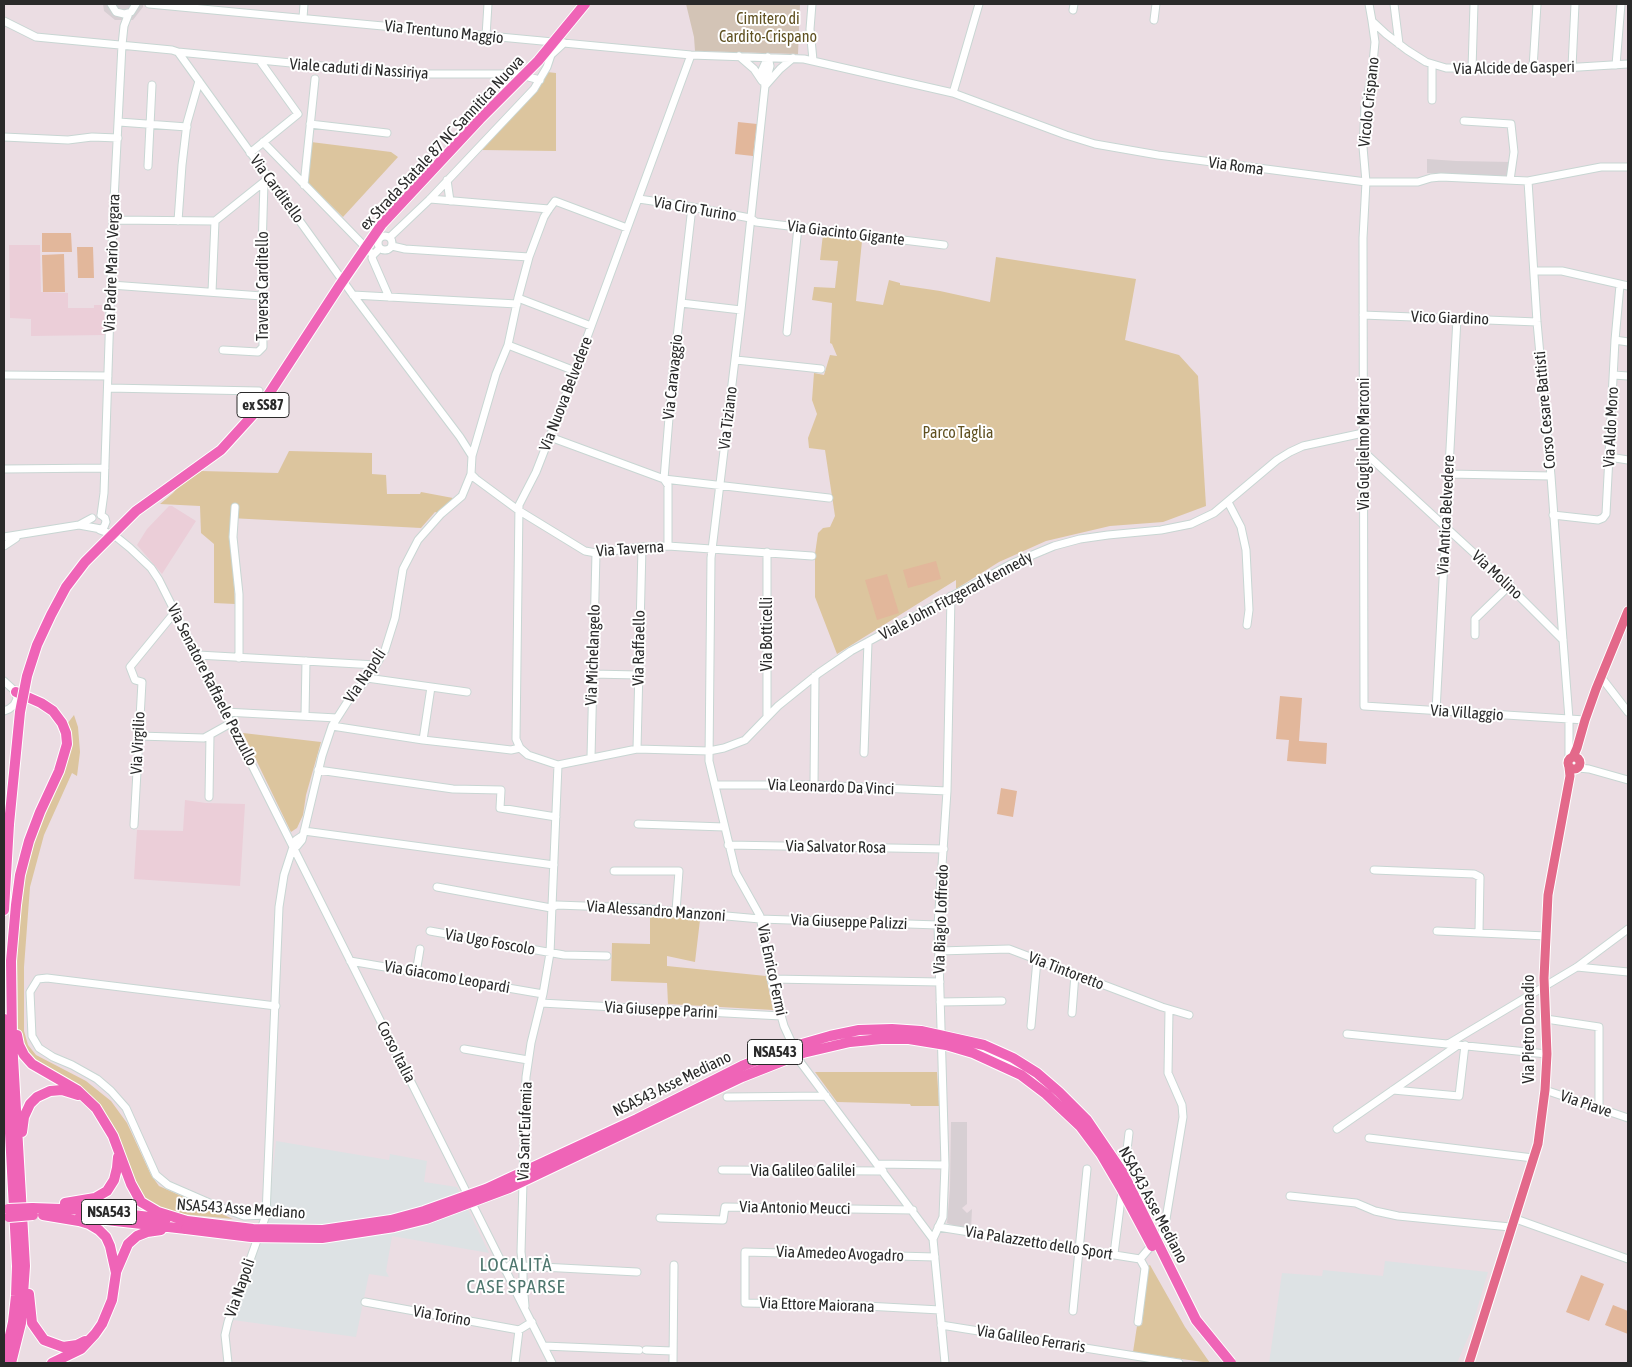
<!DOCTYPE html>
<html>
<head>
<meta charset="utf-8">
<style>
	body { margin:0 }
	#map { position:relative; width:1632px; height:1367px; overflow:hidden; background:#ebdde3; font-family:"Asap Condensed",sans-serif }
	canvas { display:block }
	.frame { position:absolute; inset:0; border:5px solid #2a2a2a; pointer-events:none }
</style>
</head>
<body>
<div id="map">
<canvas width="1632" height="1367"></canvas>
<div class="frame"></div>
</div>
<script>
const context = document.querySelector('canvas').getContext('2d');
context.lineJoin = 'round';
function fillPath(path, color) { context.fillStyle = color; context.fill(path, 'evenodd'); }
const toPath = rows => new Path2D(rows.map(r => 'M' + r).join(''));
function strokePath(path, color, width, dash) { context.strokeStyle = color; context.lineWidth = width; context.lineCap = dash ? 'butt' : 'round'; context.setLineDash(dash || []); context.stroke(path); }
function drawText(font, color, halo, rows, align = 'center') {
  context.font = font + ' "Asap Condensed",sans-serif'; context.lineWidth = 4; context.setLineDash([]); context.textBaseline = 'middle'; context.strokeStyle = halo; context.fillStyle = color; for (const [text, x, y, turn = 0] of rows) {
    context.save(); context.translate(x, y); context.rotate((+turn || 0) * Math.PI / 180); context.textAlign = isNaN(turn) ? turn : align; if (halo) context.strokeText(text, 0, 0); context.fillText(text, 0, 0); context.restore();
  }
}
fillPath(toPath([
	[276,1141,389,1160,390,1154,427,1161,424,1182,457,1187,489,1253,392,1236,386,1271,389,1277,369,1274,356,1337,233,1320,234,1311,268,1217],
	[1385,1261,1488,1272,1470,1333,1457,1363,1269,1363,1282,1273,1322,1276,1323,1270,1383,1276]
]), '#dde2e4');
fillPath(toPath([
	[9,245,40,245,41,292,68,293,68,308,94,308,94,305,104,305,105,335,31,336,31,319,10,318],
	[169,506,172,506,196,521,162,574,137,545,147,529],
	[185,800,206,803,245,804,240,886,134,879,137,830,183,831]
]), '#ebced8');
fillPath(toPath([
	[547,72,556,73,556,151,482,150,537,88],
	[311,142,391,152,398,157,343,217,307,182],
	[823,234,862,241,856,301,883,305,889,280,900,283,900,285,940,291,990,302,996,257,1136,279,1125,340,1179,355,1198,376,1206,506,1163,522,1110,526,1046,541,999,562,956,589,956,580,837,654,815,597,815,554,818,533,823,528,830,527,835,516,825,450,809,448,808,438,817,414,812,400,814,373,824,375,830,355,837,356,832,344,830,343,832,303,812,300,814,287,835,288,838,261,820,260],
	[289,451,372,453,372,474,386,475,387,494,420,494,421,492,453,498,438,513,435,512,421,528,230,518,235,604,214,603,214,544,201,533,200,506,160,504,173,493,180,485,201,471,278,473],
	[74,715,78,727,80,752,77,776,72,773,44,835,30,887,24,967,24,1031,28,1045,36,1055,86,1081,111,1101,127,1123,151,1175,159,1186,233,1219,172,1213,143,1201,96,1102,30,1060,18,1033,17,947,21,884,41,817,65,768,67,724],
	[243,733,321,742,306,795,303,815,297,828,291,832],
	[650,915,700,920,695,962,667,956,667,966,766,976,773,1010,668,1004,667,983,611,981,612,943,650,944],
	[815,1072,937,1072,939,1106,911,1106,910,1104,837,1102],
	[1150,1265,1185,1327,1210,1363,1133,1352,1137,1326,1142,1325,1148,1266]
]), '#dcc59e');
fillPath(toPath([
	[686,4,800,4,798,54,695,51,694,37]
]), '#d3c4b6');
fillPath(toPath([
	[738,122,757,124,753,156,735,154],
	[42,233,71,233,72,252,42,252],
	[77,247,93,247,94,278,78,278],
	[64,254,65,292,43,292,42,255],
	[936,561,941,579,908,588,903,570],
	[887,574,899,613,877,620,865,580],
	[1280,696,1302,698,1299,741,1327,743,1326,764,1287,761,1289,740,1276,739],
	[1001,788,1017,791,1013,817,997,814],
	[1581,1275,1604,1284,1589,1321,1566,1312],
	[1613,1305,1628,1311,1628,1334,1605,1325]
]), '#e2b79b');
fillPath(toPath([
	[103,4,143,4,143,7,133,20,115,20,104,11],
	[1427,159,1456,161,1512,162,1509,177,1427,173],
	[951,1122,967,1122,967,1204,962,1208,967,1213,972,1209,971,1229,961,1228,947,1223,950,1189]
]), '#d7cfd3');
const minor = toPath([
	[111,4,116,12,124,14,131,12,136,4],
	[149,4,691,55,804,59,953,93,1066,135,1095,144,1158,155,1366,182,1418,182,1431,178,1441,177,1528,181,1601,167,1628,167],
	[812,4,810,29,813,60],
	[1369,4,1372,21,1386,34,1407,50,1426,62,1446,68,1563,68,1628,64],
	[1394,4,1399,44],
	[1073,10,1074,4],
	[303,18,304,4],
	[1154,20,1156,4],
	[4,21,36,37,172,50,178,52,353,295,460,437,472,456,471,474,462,496,441,514,418,540,403,569,395,618,385,650,370,675,348,701,332,726,322,756,302,840,297,846,293,847],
	[1372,21,1375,42,1372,74,1365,107,1363,147,1366,182,1363,238,1364,706,1585,720],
	[486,36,488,4],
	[178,52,404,74,517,74,540,80],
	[691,55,561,408,536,472,519,505,516,739,520,748,528,755,558,765,637,749,709,751,724,748,745,740,778,706,819,673,851,651,1011,564,1054,546,1080,539,1108,535,1161,530,1191,524,1214,513,1277,460,1290,452,1303,446,1363,433],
	[739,56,754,69,762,81],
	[768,57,762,70,765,86,741,310,711,558,709,761,736,873,760,916,771,979,784,1026,801,1063,933,1239,945,1363],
	[1432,64,1432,100],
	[1616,65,1621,4],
	[1572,67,1575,4],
	[1533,68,1537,4],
	[1472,69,1474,4],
	[766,81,770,66,768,57],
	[765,86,780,69,793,58],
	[953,93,979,4],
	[1464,121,1511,124,1514,152,1510,180],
	[119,122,187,127],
	[310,124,387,133],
	[4,137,68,140,92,137,118,138],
	[263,142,373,255],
	[250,153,298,114,260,61],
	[148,166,152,85],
	[447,180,450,201],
	[1528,181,1537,322,1551,476,1563,640,1569,719,1569,759],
	[304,185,315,79],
	[430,199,549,209],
	[639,199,692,207,750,218,756,222,944,245],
	[113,220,215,221,265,181],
	[178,221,182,165,187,123,199,81],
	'378 243a7 7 0 1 1 14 0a7 7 0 1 1-14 0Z',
	[390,237,430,199,534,89,547,67,551,55,564,43],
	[392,246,405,249,529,257],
	[380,248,373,255,372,258,389,297],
	[1534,271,1562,271,1628,286],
	[111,285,262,296],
	[212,292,215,221],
	[353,295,517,304],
	[518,298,591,326],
	[681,303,741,310],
	[1363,315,1537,322],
	[787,332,798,227],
	[1615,340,1628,342],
	[508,345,575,371],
	[223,350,258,352,263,347,262,250,264,182],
	[736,360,821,369],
	[4,375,108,376],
	[1614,375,1628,376],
	[108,388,259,391],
	[550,437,664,479,829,498],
	[1363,451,1501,578,1563,640],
	[472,456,496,374,508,345,518,298,529,257,544,217,549,209,555,201,627,228],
	[1609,457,1628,460],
	[4,469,105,468],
	[471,474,476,479,518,510,585,551,596,553,642,547,668,546,812,556],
	[1448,474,1551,476],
	[1228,502,1241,527,1246,550,1249,610,1247,625],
	[235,507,233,537,239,594,239,658],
	[101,515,104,493,113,220,122,45,124,26,129,13],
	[1553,515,1598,520,1603,518,1606,514,1615,340,1620,285],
	[79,525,101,529,104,527,106,522,105,518,101,515],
	[100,530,114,535,130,548,151,568,159,580,507,1273],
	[4,537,79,525,92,518],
	[4,546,16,538],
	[668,546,668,485,664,479,672,381,692,207],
	[767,552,767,717],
	[1475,635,1475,619,1510,585],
	[198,655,376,665],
	[592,674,638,675],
	[1601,677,1628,712],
	[367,678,467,692],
	[4,681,16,692,17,699,14,705,9,709,4,711],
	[1436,711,1457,318],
	[225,712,337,718],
	[305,716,306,661],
	[332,726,423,740,486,747,511,750,520,748],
	[139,736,204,738,231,723],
	[423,740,431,687],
	[637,749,642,547],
	[864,753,868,642],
	[591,757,596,553],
	[1578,768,1589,769,1628,780],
	[318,770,453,789,501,790,500,808,556,817],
	[715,785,814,785,947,791],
	[814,785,815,676],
	[209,797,210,735],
	[638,824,724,827],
	[134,825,142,682,135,680,130,667,175,612],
	[304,831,554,865],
	[728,845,944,849],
	[1374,870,1474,874,1480,877,1479,932],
	[614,871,679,871,676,911],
	[437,887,551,908,557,905,637,908,760,919,938,925],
	[430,931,564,955,607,956],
	[1437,931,1546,936],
	[939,951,1009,949,1162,1007,1189,1015],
	[350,961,543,994],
	[1577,967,1628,972],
	[416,973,420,949],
	[771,979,940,982],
	[940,1002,1002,1001],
	[541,1003,781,1016],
	[1072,1013,1075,974],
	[1546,1019,1599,1027,1599,1107],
	[1031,1026,1037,960],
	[1347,1034,1547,1054],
	[1448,1044,1577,967,1628,929],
	[464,1049,528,1060],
	[1393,1090,1459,1096,1465,1045],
	[1545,1090,1628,1118],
	[727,1097,826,1096],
	[1337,1129,1458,1045],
	[1369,1138,1533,1158],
	[877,1164,945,1165],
	[722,1170,883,1171],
	[1124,1175,1129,1133],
	[1290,1196,1356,1203,1375,1211,1398,1216,1510,1227],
	[266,1215,244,1216,214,1205,168,1185,156,1175,126,1108,111,1091,97,1079,72,1065,53,1057,39,1048,32,1036,30,992,38,979,47,978,276,1006],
	[660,1218,723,1220,725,1207,913,1210],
	[1513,1218,1628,1259],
	[938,1227,1140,1259,1164,1231,1183,1117,1182,1105,1168,1073,1169,1010],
	[933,1239,943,1217,945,1165,938,925,947,791,951,596],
	[1114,1254,1122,1191],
	[935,1257,745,1252,745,1303,847,1305,940,1310],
	[523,1266,637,1272],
	[523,1270,517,1263,511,1264,508,1267,507,1273,514,1287,519,1287,523,1283,523,1270,521,1252,526,1077,531,1043,543,994,550,953,558,765],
	[523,1283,525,1306],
	[513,1286,552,1363],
	[365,1302,519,1330],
	[1073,1311,1087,1169],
	[1138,1322,1145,1268,1140,1259],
	[941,1325,1179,1363],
	[544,1346,639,1350],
	[646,1350,673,1351],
	[228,1363,225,1335,228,1322,266,1215,279,907,284,875,293,847,296,840,302,836],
	[515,1363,519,1330,532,1322],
	[673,1363,674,1265]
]);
const major = toPath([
	[1573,757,1577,748,1585,720,1596,689,1628,611],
	'1568 763a6 6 0 1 1 12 0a6 6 0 1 1-12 0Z',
	[1469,1363,1538,1144,1545,1090,1547,1054,1544,978,1548,895,1570,776,1569,767]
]);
const highway = toPath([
	[4,910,9,824],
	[4,1019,17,1266,16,1296,13,1322,4,1362],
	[17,1035,19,1045,24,1055,32,1064,77,1090,96,1108,113,1136,131,1184,141,1202,158,1212,187,1221],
	[22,1132,24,1117,30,1104,37,1097,50,1091,62,1090,78,1095],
	[65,1203,95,1198,107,1191,114,1180,117,1168,118,1157],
	[32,1208,91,1210,166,1219],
	[43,1215,79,1221,89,1224,99,1230,106,1237,110,1246,116,1273,112,1300,102,1324,95,1334,81,1349,52,1363],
	[80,1217,186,1229],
	[116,1272,128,1244,137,1236,147,1232,161,1230],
	[29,1294,32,1323,44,1340,63,1347,77,1345,85,1341],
	[11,1363,21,1323,25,1266,12,1040,11,961,16,905,20,875,29,841,40,812,59,771,67,744,66,733,62,723,53,711,41,703,16,692]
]);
strokePath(minor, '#c8d6d3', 9);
strokePath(major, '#fff', 11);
strokePath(highway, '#fff', 12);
strokePath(minor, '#fff', 7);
strokePath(major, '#e3698a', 9);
strokePath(highway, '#ef64b7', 10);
const highwayBridge = toPath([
	[9,824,20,712,27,676,37,645,51,615,66,587,85,562,136,511,221,450,261,406,340,285,382,224,480,119,538,61,585,4],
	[8,1209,32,1208],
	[9,1217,33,1215],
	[187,1221,253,1229,323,1230,391,1220,424,1211,486,1189,637,1119,742,1066,781,1050,830,1036,859,1030,892,1029,921,1031,984,1045,1013,1058,1037,1073,1059,1092,1087,1120,1123,1173,1196,1320,1231,1363],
	[186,1229,251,1237,322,1238,394,1227,426,1219,509,1188,742,1077,803,1053,850,1042,881,1039,909,1039,946,1045,973,1053,1021,1075,1046,1094,1080,1126,1101,1154,1121,1188,1152,1246]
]);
strokePath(highwayBridge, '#fff', 12, []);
strokePath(highwayBridge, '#ef64b7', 10);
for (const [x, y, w] of [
	[263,405,52],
	[775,1052,55],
	[109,1212,55]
]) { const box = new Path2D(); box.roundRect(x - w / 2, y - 12.5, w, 25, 4); context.fillStyle = '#fff'; context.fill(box); strokePath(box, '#2a2a2a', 1); }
drawText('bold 15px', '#2a2a2a', null, [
	["ex SS87",263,405],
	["NSA543",775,1052],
	["NSA543",109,1212]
]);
drawText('16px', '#605121', '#fff', [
	["Cimitero di",768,19],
	["Cardito-Crispano",768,37],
	["Parco Taglia",958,433]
]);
drawText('16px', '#2a2a2a', '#fff', [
	["Via Trentuno Maggio",444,32,6],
	["Via Alcide de Gasperi",1514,68,-1],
	["Viale caduti di Nassiriya",359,69,4],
	["Vicolo Crispano",1369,102,-84],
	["ex Strada Statale 87 NC Sannitica Nuova",442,143,-47],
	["Via Roma",1236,166,8],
	["Via Carditello",277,189,54],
	["Via Ciro Turino",695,209,10],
	["Via Giacinto Gigante",846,233,7],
	["Via Padre Mario Vergara",112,263,-88],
	["Traversa Carditello",263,286,-90],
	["Vico Giardino",1450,318,2],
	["Via Caravaggio",673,377,-84],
	["Via Nuova Belvedere",566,394,-69],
	["Corso Cesare Battisti",1545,410,-95],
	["Via Tiziano",728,418,-83],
	["Via Aldo Moro",1611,427,-87],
	["Via Guglielmo Marconi",1364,444,-90],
	["Via Antica Belvedere",1446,515,-87],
	["Via Taverna",630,549,-4],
	["Via Molino",1497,575,43],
	["Viale John Fitzgerad Kennedy",956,596,-28],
	["Via Botticelli",767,634,-90],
	["Via Raffaello",639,648,-89],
	["Via Michelangelo",593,655,-88],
	["Via Napoli",365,676,-56],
	["Via Senatore Raffaele Pezzullo",212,685,63],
	["Via Villaggio",1467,713,4],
	["Via Virgilio",138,743,-87],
	["Via Leonardo Da Vinci",831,787,2],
	["Via Salvator Rosa",836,847,1],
	["Via Alessandro Manzoni",656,911,4],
	["Via Biagio Loffredo",941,919,-88],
	["Via Giuseppe Palizzi",849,922,2],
	["Via Ugo Foscolo",490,942,10],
	["Via Enrico Fermi",772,970,78],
	["Via Tintoretto",1066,971,21],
	["Via Giacomo Leopardi",447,977,10],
	["Via Giuseppe Parini",661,1010,3],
	["Via Pietro Donadio",1529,1029,-90],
	["Corso Italia",396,1052,63],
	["NSA543 Asse Mediano",672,1084,-26],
	["Via Piave",1586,1104,19],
	["Via Sant'Eufemia",525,1131,-88],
	["Via Galileo Galilei",803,1171],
	["NSA543 Asse Mediano",1153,1205,62],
	["Via Antonio Meucci",795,1208,1],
	["NSA543 Asse Mediano",241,1209,4],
	["Via Palazzetto dello Sport",1039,1243,9],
	["Via Amedeo Avogadro",840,1254,2],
	["Via Napoli",240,1288,-71],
	["Via Ettore Maiorana",817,1305,2],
	["Via Torino",442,1316,10],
	["Via Galileo Ferraris",1031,1339,9]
]);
context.letterSpacing = '1px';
drawText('19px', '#4e766e', '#fff', [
	["LOCALITÀ",516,1265],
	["CASE SPARSE",516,1287]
]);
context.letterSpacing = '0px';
</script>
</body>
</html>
